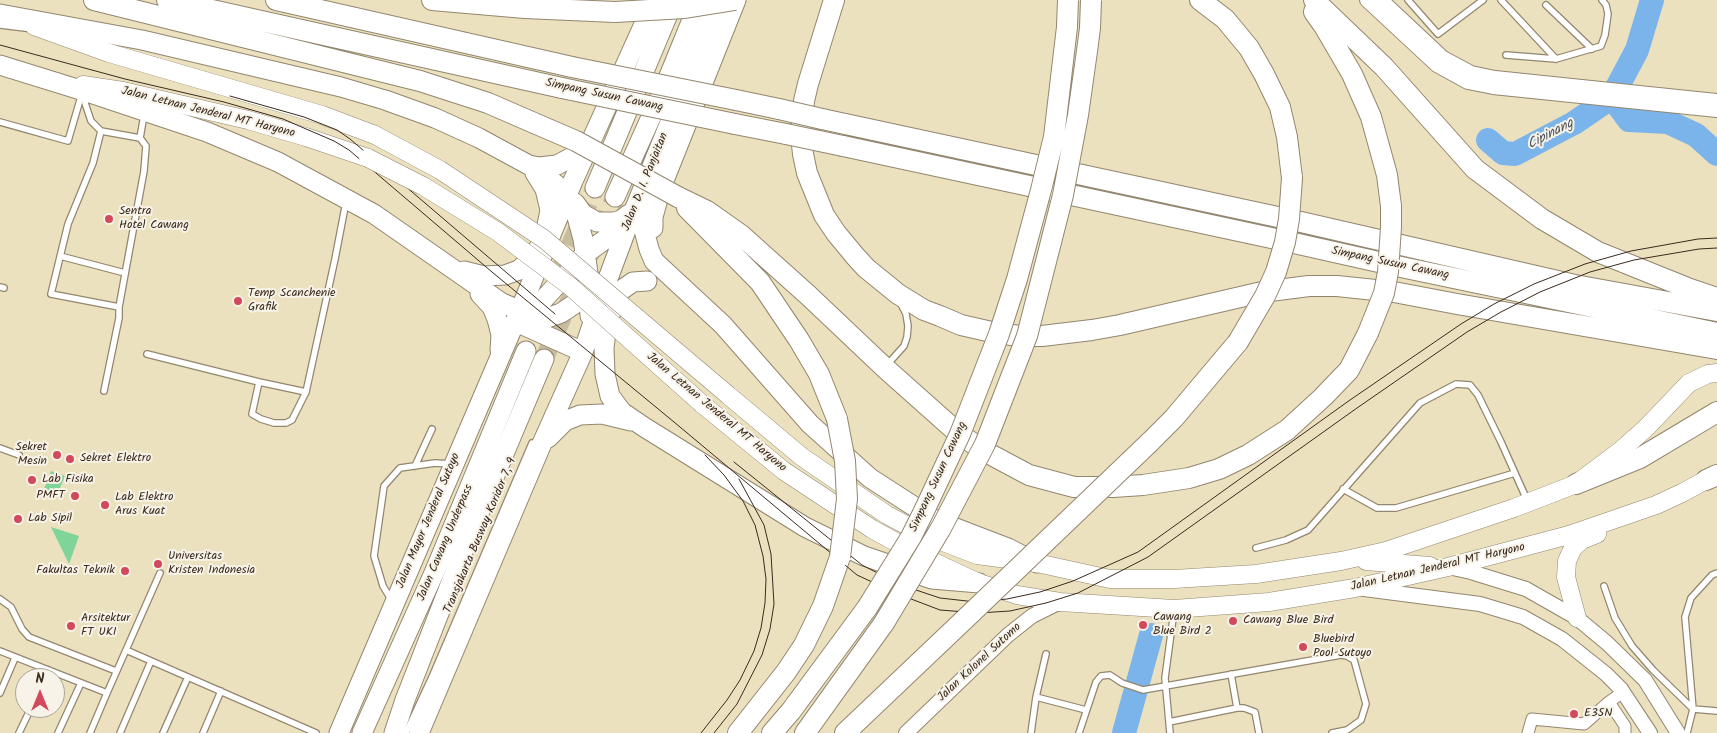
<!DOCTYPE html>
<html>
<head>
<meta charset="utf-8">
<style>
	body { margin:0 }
	#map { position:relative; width:1717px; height:733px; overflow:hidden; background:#ebe1bf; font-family:Kalam,sans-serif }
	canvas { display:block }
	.north { position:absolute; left:15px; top:668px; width:50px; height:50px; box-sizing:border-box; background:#f7f3e8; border:1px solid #aca397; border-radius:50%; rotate:0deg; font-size:14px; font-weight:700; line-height:20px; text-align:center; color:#3b2a1e }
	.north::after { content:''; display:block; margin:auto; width:18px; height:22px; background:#d1495b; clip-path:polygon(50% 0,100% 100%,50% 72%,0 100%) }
</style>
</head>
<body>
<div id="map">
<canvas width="1717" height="733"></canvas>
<div class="north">N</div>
</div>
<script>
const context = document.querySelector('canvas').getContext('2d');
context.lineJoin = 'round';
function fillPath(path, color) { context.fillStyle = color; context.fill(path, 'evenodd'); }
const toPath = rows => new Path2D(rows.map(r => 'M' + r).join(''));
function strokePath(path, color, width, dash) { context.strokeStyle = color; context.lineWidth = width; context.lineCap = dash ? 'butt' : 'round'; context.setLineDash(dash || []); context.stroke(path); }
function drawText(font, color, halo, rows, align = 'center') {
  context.font = font + ' Kalam,sans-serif'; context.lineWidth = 4; context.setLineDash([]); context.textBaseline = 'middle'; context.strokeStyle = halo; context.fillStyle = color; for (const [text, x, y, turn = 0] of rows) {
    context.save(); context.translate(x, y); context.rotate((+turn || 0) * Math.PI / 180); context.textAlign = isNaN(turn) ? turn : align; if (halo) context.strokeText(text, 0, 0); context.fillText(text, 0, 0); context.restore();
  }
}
fillPath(toPath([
	[51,471,65,476,57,495,44,489],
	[51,527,79,536,69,564]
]), '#7fd599');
strokePath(toPath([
	[1612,97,1629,120,1668,122,1696,135,1717,154],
	[1488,140,1503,153,1515,154,1574,123,1612,97,1637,50,1652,0],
	[1124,733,1151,635]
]), '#7bb4eb', 24);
strokePath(toPath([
	[559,272,595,188],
	[544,359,615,197]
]), '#c8bc9f', 19, [19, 9]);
const service = toPath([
	[1408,0,1438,34,1483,0],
	[1501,0,1556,59],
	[1546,5,1592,49],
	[0,25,33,29],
	[1506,55,1556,59,1601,46,1605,35,1608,14,1606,5,1602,0],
	[87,94,85,103,91,121,101,131,140,138,146,146,144,171,119,307],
	[0,122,68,141,82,93],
	[101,131,93,163,68,224,51,294,119,307,119,318,104,391],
	[140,138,144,115],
	[60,256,125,273],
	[0,287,4,288],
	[147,354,259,382],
	[886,366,904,346,907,337,908,326,906,314,901,304],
	[306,392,259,382,252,414,261,419,274,423,286,423,292,420,306,392,335,259,346,202],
	[0,448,19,455],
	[415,466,432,429],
	[1343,489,1377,508,1396,508,1515,473],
	[1256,548,1286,540,1308,530,1420,403,1456,384,1470,385,1478,395,1501,442,1527,500],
	[1604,586,1615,618,1632,646,1653,670,1693,709,1717,711],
	[0,599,11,607,22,629,29,637,116,671],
	[392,601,383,586,374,556,384,486,400,468,435,463,451,464],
	[126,650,316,733],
	[0,651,107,693,160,573],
	[1231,674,1237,708],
	[45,678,49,670],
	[0,693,15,658],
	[1036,697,1086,710],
	[1169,722,1237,708,1244,708,1255,712,1259,733],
	[19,733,31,708],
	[58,733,81,683],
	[90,733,107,693],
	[120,733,151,661],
	[163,733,188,677],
	[203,733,221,691],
	[406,733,432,677,532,443],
	[1031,733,1036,697,1046,654],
	[1079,733,1096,682,1101,676,1110,675,1122,683,1143,690,1341,655,1347,656,1354,660,1366,704,1361,720,1347,730,1332,733],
	[1170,733,1165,678,1174,611],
	[1687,733,1693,709,1685,617,1691,598,1712,575,1717,573]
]);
const minor = toPath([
	[1609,702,1625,726,1625,733],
	[1528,733,1532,719,1584,724,1609,702,1623,692]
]);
const tertiary = toPath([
	[1367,0,1437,65,1468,82,1493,87,1717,110],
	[1381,0,1443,58,1471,73,1495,78,1717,101],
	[1448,567,1471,572,1526,589,1577,618,1607,643,1645,680,1678,733],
	[1364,589,1480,604,1523,617,1562,639,1606,674,1621,689,1650,733],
	[906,733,1008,635,1032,616,1060,602]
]);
const primary = toPath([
	[34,26,109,53,322,115,375,135],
	[83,85,123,91,248,120,306,137,368,158],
	[728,395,802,457,887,515,925,535,977,555,1037,563,1110,579,1174,579,1256,574,1341,561,1386,551,1514,508,1576,484,1620,451,1646,428,1689,383,1708,374,1717,373],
	[702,404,784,471,872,529,923,557,979,583,1017,595,1060,602,1174,609,1269,602,1355,588,1448,567,1569,535,1656,505,1682,493,1717,474],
	[1366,561,1430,566],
	[1577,618,1566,577,1567,561,1573,548,1582,540,1597,534]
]);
const trunk = toPath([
	[0,14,142,40,341,87,385,100,435,118,479,138,538,170,559,187,567,196,577,217,583,239,588,273,590,316],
	[0,65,87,92,207,132,278,162,374,214,502,303,514,308,527,308,543,300,585,254,607,238,628,225],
	[529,165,539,167,557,165,574,156,586,144],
	[595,188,674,0],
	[615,197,665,86,700,0],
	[643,199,644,230,649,249,654,261,723,325,810,424,870,478,935,520,1008,548,1037,563],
	[575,203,583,214,597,222,614,222,621,220,629,214],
	[653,228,653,217,661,188,736,0],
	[464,271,484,276,505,275,519,270,533,257,541,244,546,230,550,210,545,189,535,173],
	[647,281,633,282,620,291,613,306,607,324,604,348,605,374,610,396,622,412,644,427,805,527,864,556,932,579,979,583],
	[480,294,492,307,497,319,501,335,500,350],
	[515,322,547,318,561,313,597,289],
	[516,322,583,352],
	[548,438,565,421,580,415,602,414,631,421],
	[339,733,521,308,573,181,655,0],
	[362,733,434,573,526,351],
	[394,733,405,700,468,539,544,359],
	[419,733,540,448,583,352,606,284,628,225,720,0]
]);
const motorway = toPath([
	[94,0,420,81,488,103,534,123],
	[167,0,562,88],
	[276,0,572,67],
	[432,0,525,8,615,12],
	[834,0,808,84,804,101,801,135,803,154,807,173,824,215,836,233,855,256,866,268,898,294,924,310,940,316,961,325,996,333,1020,336,1042,336,1092,330,1120,325,1262,292,1309,286,1337,286,1394,292,1457,304,1717,349],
	[1200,0,1225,19,1249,48,1264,74,1280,107,1287,137,1292,178],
	[1314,0,1384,67,1475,169,1542,219,1598,252,1690,289,1717,298],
	[1314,12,1324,26,1352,74,1371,117,1387,175,1391,206],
	[736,100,779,109],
	[822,119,1301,222,1575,285,1717,311],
	[735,124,786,134],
	[843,146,1276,239,1401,267,1717,333],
	[678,197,707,211,741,235,809,296,885,368,958,433,984,451,1029,475,1074,487,1113,487,1143,485,1189,478,1219,469,1248,455,1287,430,1323,397,1349,370,1368,333],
	[687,208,760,282,799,340,819,374,837,419],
	[1150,442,1174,418,1238,342],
	[1706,480,1717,475],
	[1576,484,1640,458,1717,412],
	[738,733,786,672,804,645,823,606,840,557],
	[772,733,791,711,867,608],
	[805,733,884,623],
	[845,733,965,619]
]);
strokePath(service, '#93866e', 8);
strokePath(minor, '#93866e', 13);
strokePath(tertiary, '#93866e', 16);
strokePath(primary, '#93866e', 19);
strokePath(trunk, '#93866e', 21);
strokePath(motorway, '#93866e', 22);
strokePath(service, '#fff', 5.5);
strokePath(minor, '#fff', 11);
strokePath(tertiary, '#fff', 14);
strokePath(primary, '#fff', 18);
strokePath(trunk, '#fff', 19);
strokePath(motorway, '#fff', 20);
strokePath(toPath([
	[0,45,125,79,224,102,283,119,334,141,349,150,492,272,674,422,857,575,898,594,940,610,978,613,1010,611,1046,603,1078,593,1148,557,1357,408,1467,332,1501,312,1540,292,1590,272,1634,260,1699,249,1717,248],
	[230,96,304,117,337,130,350,139,555,314],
	[734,462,862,565,901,585,940,598,976,602,1007,599,1040,592,1073,581,1138,552,1350,400,1461,324,1494,304,1534,284,1585,264,1631,251,1698,239,1717,238],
	[701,733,727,700,740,680,754,651,761,628,765,603,766,579,763,556,755,525,743,501,724,475,705,455],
	[714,733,737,704,762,655,770,629,774,604,771,554,764,525,739,479]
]), '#3b2a1e', 1);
const primaryBridge = toPath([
	[375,135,440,170,544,239,728,395],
	[368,158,423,186,498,232,571,287,702,404]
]);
const motorwayBridge = toPath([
	[615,12,685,8,735,0],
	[572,67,736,100],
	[562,88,735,124],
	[779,109,822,119],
	[534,123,576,141,678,197],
	[786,134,843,146],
	[1368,333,1384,293,1388,272,1391,227,1391,206],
	[1238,342,1265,296,1276,272,1285,242,1289,219,1292,178],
	[837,419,845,461,847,499,840,557],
	[867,608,911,537,924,511,960,434,999,334,1017,279,1041,190,1054,137,1067,27,1068,0],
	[965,619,1150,442],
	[884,623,941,528,985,444,1027,336,1063,195,1078,115,1087,51,1090,28,1091,0]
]);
strokePath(primaryBridge, '#93866e', 19, []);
strokePath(motorwayBridge, '#93866e', 22, []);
strokePath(primaryBridge, '#fff', 18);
strokePath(motorwayBridge, '#fff', 20);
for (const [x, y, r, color] of [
	[109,219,5,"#d1495b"],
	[238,301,5,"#d1495b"],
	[57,455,5,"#d1495b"],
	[70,459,5,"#d1495b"],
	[32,480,5,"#d1495b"],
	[75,496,5,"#d1495b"],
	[105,505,5,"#d1495b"],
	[18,519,5,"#d1495b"],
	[158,564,5,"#d1495b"],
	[125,571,5,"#d1495b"],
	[1233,621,5,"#d1495b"],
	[1143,625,5,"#d1495b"],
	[71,626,5,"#d1495b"],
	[1303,647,5,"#d1495b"],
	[1574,714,5,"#d1495b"]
]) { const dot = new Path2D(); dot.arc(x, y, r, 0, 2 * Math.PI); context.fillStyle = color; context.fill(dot); strokePath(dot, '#f7f3e8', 2); }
drawText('12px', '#3b2a1e', '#f7f3e8', [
	["Simpang Susun Cawang",604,96,12],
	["Jalan Letnan Jenderal MT Haryono",208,113,14],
	["Jalan D. I. Panjaitan",646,182,-68],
	["Simpang Susun Cawang",1390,264,12],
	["Jalan Letnan Jenderal MT Haryono",716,413,40],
	["Simpang Susun Cawang",939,477,-65],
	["Jalan Mayor Jenderal Sutoyo",429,521,-67],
	["Transjakarta Busway Koridor 7, 9",481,536,-67],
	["Jalan Cawang Underpass",446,543,-67],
	["Jalan Letnan Jenderal MT Haryono",1438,568,-13],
	["Jalan Kolonel Sutomo",980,663,-43]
]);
drawText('12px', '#3b2a1e', '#f7f3e8', [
	["Sentra",119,212],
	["Hotel Cawang",119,226],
	["Temp Scanchenie",248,294],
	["Grafik",248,308],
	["Sekret",47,448,"right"],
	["Mesin",47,462,"right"],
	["Sekret Elektro",80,459],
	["Lab Fisika",42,480],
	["PMFT",65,496,"right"],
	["Lab Elektro",115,498],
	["Arus Kuat",115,512],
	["Lab Sipil",28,519],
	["Universitas",168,557],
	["Kristen Indonesia",168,571],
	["Fakultas Teknik",115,571,"right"],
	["Cawang",1153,618],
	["Blue Bird 2",1153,632],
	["Arsitektur",81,619],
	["FT UKI",81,633],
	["Cawang Blue Bird",1243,621],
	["Bluebird",1313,640],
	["Pool Sutoyo",1313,654],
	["E35N",1584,714]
], 'left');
drawText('italic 14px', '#4e535c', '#f7f3e8', [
	["Cipinang",1551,135,-28]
]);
</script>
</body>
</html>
